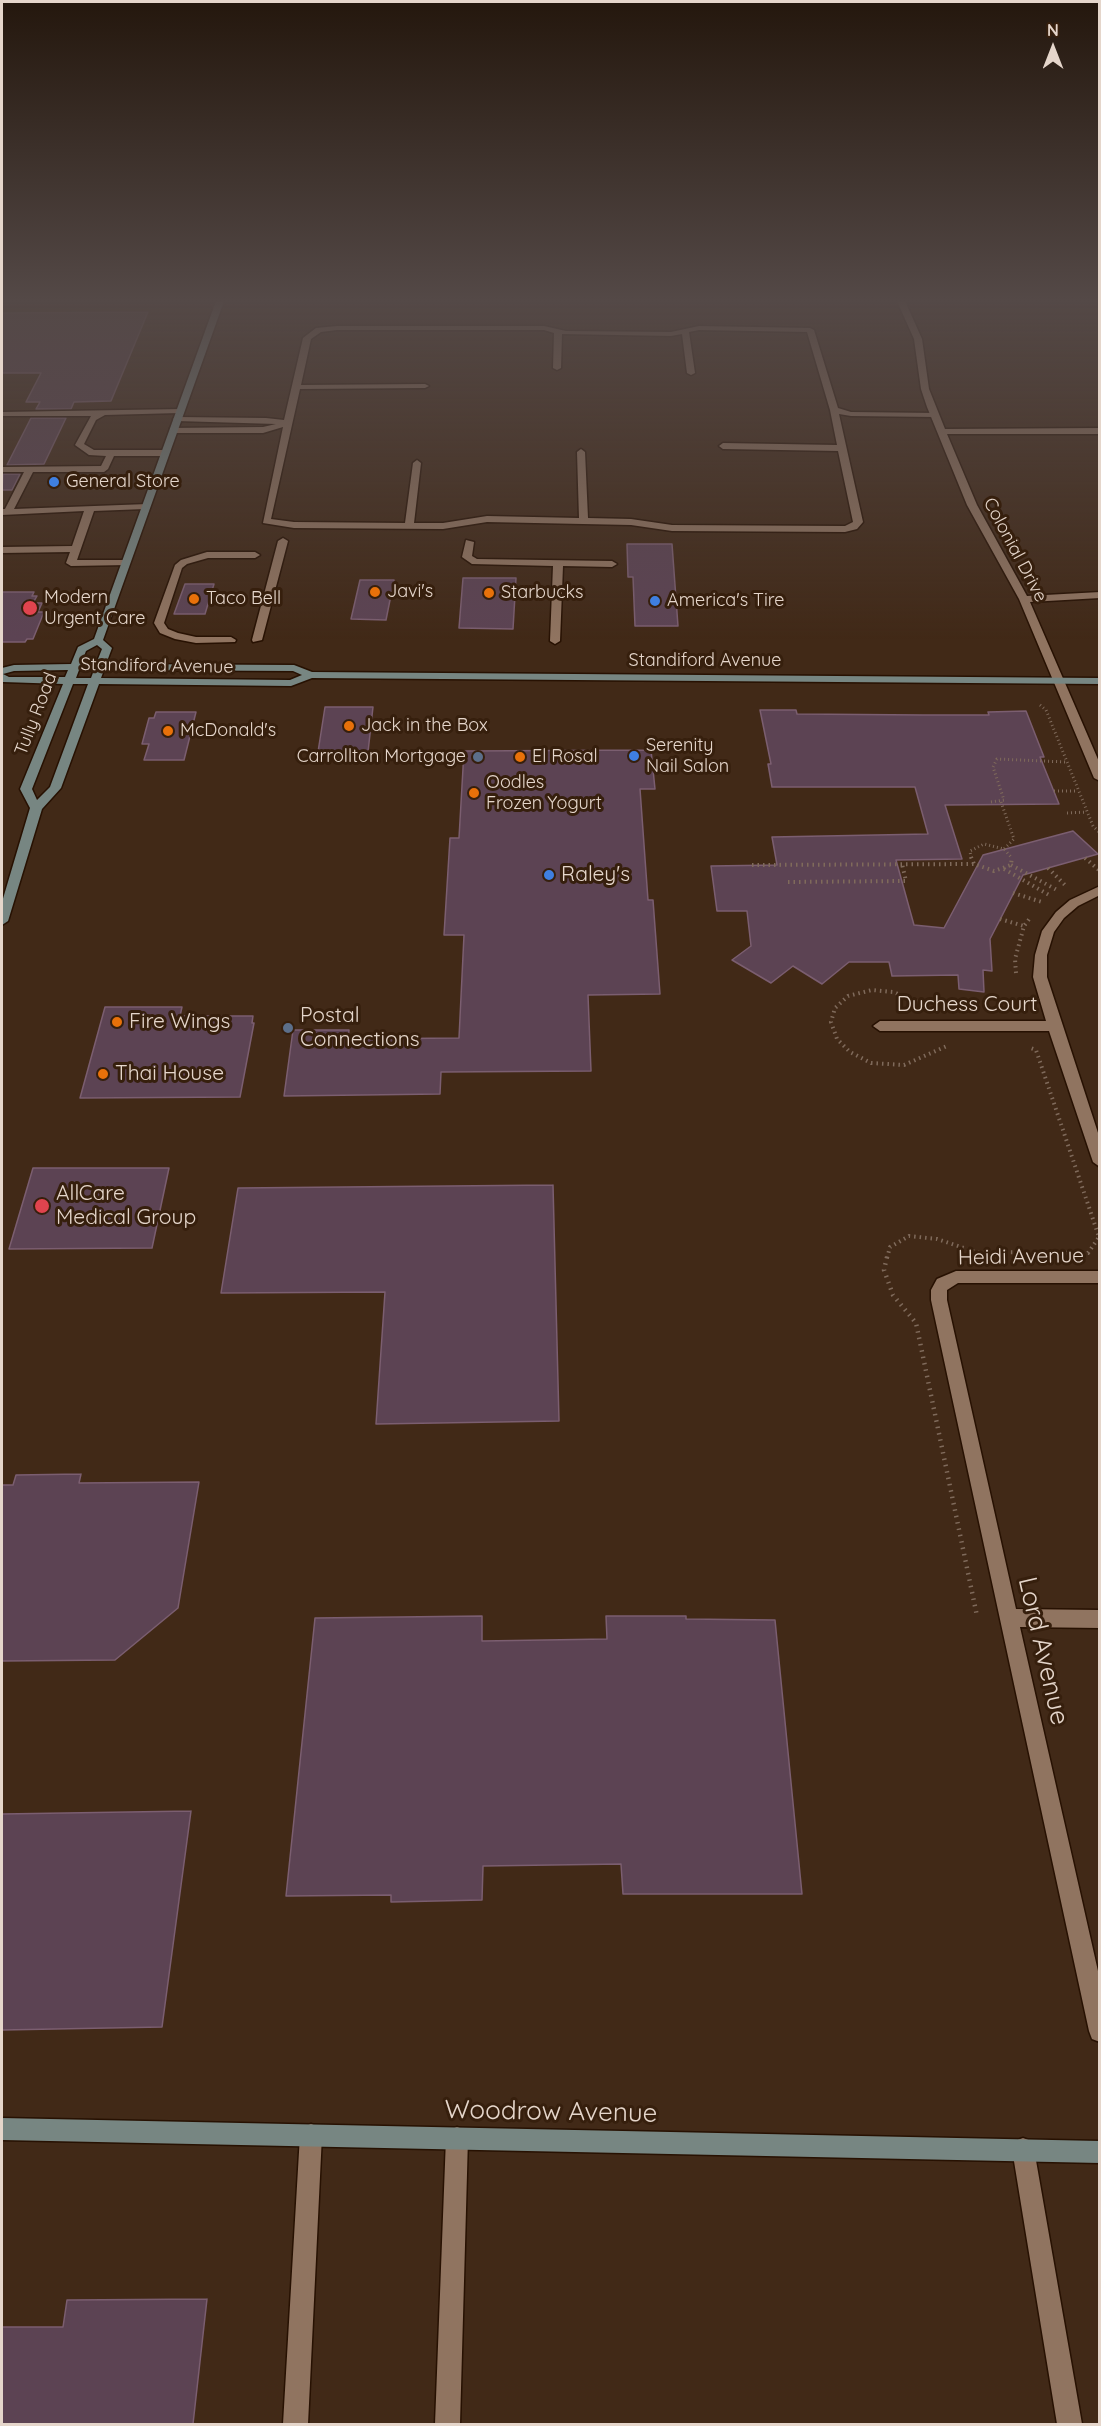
<!DOCTYPE html>
<html>
<head>
<meta charset="utf-8">
<style>
	body { margin:0 }
	#map { position:relative; width:1101px; height:2426px; overflow:hidden; background:#412917; font-family:Quicksand,sans-serif }
	canvas { display:block }
	.frame { position:absolute; inset:0; border:3px solid #e5d6cb; pointer-events:none }
	.north { position:absolute; left:1023px; top:18px; width:60px; height:60px; -webkit-text-stroke:4px #361f0d; paint-order:stroke; rotate:0deg; font-size:16px; font-weight:700; line-height:24px; text-align:center; color:#e5d6cb }
	.north::after { content:''; display:block; margin:auto; width:21px; height:27px; background:#e5d6cb; clip-path:polygon(50% 0,100% 100%,50% 72%,0 100%) }
</style>
</head>
<body>
<div id="map">
<canvas width="1101" height="2426"></canvas>
<div class="frame"></div>
<div class="north">N</div>
</div>
<script>
const context = document.querySelector('canvas').getContext('2d');
context.lineJoin = 'round';
function fillPath(path, color) { context.fillStyle = color; context.fill(path, 'evenodd'); }
const toPath = rows => new Path2D(rows.map(r => 'M' + r).join(''));
function strokePath(path, color, width, dash) { context.strokeStyle = color; context.lineWidth = width; context.lineCap = dash ? 'butt' : 'round'; context.setLineDash(dash || []); context.stroke(path); }
function drawText(font, color, halo, rows, align = 'center') {
  context.font = font + ' Quicksand,sans-serif'; context.lineWidth = 6; context.setLineDash([]); context.textBaseline = 'middle'; context.strokeStyle = halo; context.fillStyle = color; for (const [text, x, y, turn = 0] of rows) {
    context.save(); context.translate(x, y); context.rotate((+turn || 0) * Math.PI / 180); context.textAlign = isNaN(turn) ? turn : align; if (halo) context.strokeText(text, 0, 0); context.fillText(text, 0, 0); context.restore();
  }
}
const building = toPath([
	[148,312,111,401,74,402,71,409,36,409,40,402,26,402,41,373,2,373,2,313,148,312],
	[31,418,66,418,44,464,7,465,31,418],
	[3,474,20,474,12,490,2,490,3,474],
	[627,544,672,544,678,626,635,626,633,577,628,577,627,544],
	[463,578,516,578,513,629,459,628,463,578],
	[360,580,394,580,386,620,351,619,360,580],
	[185,584,214,584,205,614,174,614,185,584],
	[2,592,34,592,32,596,37,596,33,603,42,603,38,612,44,612,33,639,27,639,25,642,2,642,2,592],
	[325,707,373,707,368,752,318,752,325,707],
	[760,710,796,710,797,714,923,715,989,715,988,712,1026,711,1044,757,1040,757,1059,804,945,805,962,859,896,860,914,925,944,928,983,855,1073,831,1098,854,1023,875,990,939,992,971,983,970,984,992,959,989,958,975,892,976,889,962,849,962,822,984,793,966,771,983,732,960,751,946,747,911,717,911,711,866,777,865,772,837,928,834,915,787,772,787,768,764,771,764,760,710],
	[156,712,196,712,184,760,144,760,149,744,142,744,149,718,154,718,156,712],
	[651,750,655,789,640,789,648,900,653,900,660,994,588,995,591,1071,441,1072,440,1094,284,1096,293,1030,349,1030,348,1039,459,1038,464,935,444,935,450,838,459,838,464,751,651,750],
	[105,1007,182,1007,180,1016,253,1016,252,1023,254,1023,240,1097,80,1098,105,1007],
	[33,1168,169,1168,152,1248,9,1249,33,1168],
	[553,1185,559,1421,376,1424,385,1292,221,1293,238,1188,553,1185],
	[81,1474,79,1483,199,1482,178,1608,115,1660,2,1661,2,1485,13,1485,16,1475,81,1474],
	[482,1616,482,1641,607,1639,606,1616,686,1616,686,1619,775,1620,802,1894,623,1894,621,1864,483,1866,482,1900,391,1902,391,1895,286,1896,315,1618,482,1616],
	[191,1811,162,2027,2,2030,2,1814,191,1811],
	[207,2299,193,2424,2,2424,2,2327,63,2327,67,2300,207,2299]
]);
fillPath(building, '#5c4353');
strokePath(building, '#7b5e70', 1.5);
const lane = toPath([
	[337,326,544,326,566,331,671,332,699,326,810,328,814,330,838,408,851,412,935,413,939,415,935,417,851,416,839,414,863,522,857,529,845,532,672,531,631,525,487,522,443,529,294,528,263,523,283,427,263,433,173,433,170,432,170,428,263,427,276,424,177,421,173,419,177,417,266,418,284,420,303,338,316,328,337,326],
	[337,330,544,330,554,333,553,368,557,370,561,368,562,334,671,336,682,334,687,373,691,375,695,373,689,332,699,330,807,332,830,410,837,445,723,443,719,446,723,449,838,451,853,522,845,526,672,525,631,519,588,518,585,452,581,449,577,452,579,518,487,516,443,523,414,523,421,463,417,460,413,463,405,523,294,522,271,519,300,389,425,388,429,386,425,384,301,385,311,339,321,332,337,330],
	[182,409,182,413,179,413,105,415,96,420,84,444,94,450,165,450,169,453,165,456,114,456,108,469,104,472,33,472,14,509,148,504,150,506,145,509,94,511,77,560,125,560,130,563,128,565,71,566,66,563,70,552,2,553,2,547,72,546,84,511,2,515,2,509,5,509,24,472,2,472,2,467,101,466,106,456,89,455,75,445,91,416,2,416,2,412,182,409],
	[283,538,288,541,262,640,253,642,252,640,278,541,283,538],
	[466,540,474,542,472,556,477,559,612,561,617,564,612,567,563,566,560,641,555,644,550,641,553,566,472,564,462,557,466,540],
	[207,552,255,552,260,555,255,558,208,558,187,564,182,568,164,623,168,629,178,633,196,637,231,637,236,640,235,642,196,643,175,639,160,633,154,623,175,565,181,560,207,552],
	[311,2124,319,2127,322,2135,308,2424,283,2424,300,2135,303,2127,311,2124],
	[457,2127,465,2130,468,2138,460,2424,435,2424,446,2138,449,2130,457,2127],
	[1023,2138,1031,2141,1034,2149,1082,2424,1057,2424,1012,2149,1015,2141,1023,2138]
]);
const street = toPath([
	[897,301,905,301,922,339,929,389,945,429,1100,428,1100,434,947,434,977,505,1027,596,1100,592,1100,598,1030,602,1100,764,1100,781,1094,778,1019,599,967,505,927,407,921,389,914,339,897,301],
	[1100,886,1100,895,1078,906,1064,918,1054,932,1047,955,1047,977,1100,1139,1100,1167,1093,1162,1049,1031,880,1031,873,1026,880,1021,1046,1021,1033,977,1035,955,1042,931,1056,912,1070,900,1100,886],
	[956,1271,1100,1271,1100,1283,958,1283,947,1290,947,1300,1016,1609,1100,1610,1100,1628,1020,1627,1100,1980,1100,2042,1092,2039,1089,2031,931,1300,931,1290,937,1279,956,1271]
]);
const secondary = toPath([
	[216,301,224,301,103,640,112,648,106,664,294,665,312,672,1100,678,1100,684,312,678,291,686,99,684,61,788,42,809,8,921,2,925,2,902,30,808,20,789,63,684,3,682,2,668,14,665,71,664,78,647,94,639,216,301],
	[97,645,102,649,96,664,81,664,86,651,97,645],
	[68,670,65,677,9,677,3,674,14,671,68,670],
	[79,670,94,670,91,678,76,678,79,670],
	[104,670,293,671,302,675,290,680,101,678,104,670],
	[73,684,88,684,50,787,37,800,32,789,73,684],
	[2,2118,1100,2141,1100,2163,2,2140,2,2118]
]);
strokePath(lane, '#271102', 3);
strokePath(street, '#271102', 3);
strokePath(secondary, '#271102', 3);
strokePath(toPath([
	[1040,705,1046,710,1093,826,1100,833],
	[1054,791,1077,791],
	[991,802,1004,800,993,767,997,759,1066,762],
	[1001,802,1014,839,1004,849],
	[1067,813,1087,812],
	[971,858,970,851,984,844,1004,849,1012,858]
]), '#7f6a5b', 3, [1, 3]);
strokePath(toPath([
	[971,857,974,864,994,871,1011,865,1012,857],
	[1085,858,1100,871],
	[752,865,974,864],
	[1011,865,1057,890],
	[1048,868,1065,885],
	[1004,869,1049,895],
	[788,882,906,881,902,864],
	[1013,893,1042,902],
	[1000,919,1024,926],
	[1016,973,1015,959,1024,926,1030,918],
	[923,1004,893,992,872,990,848,996,835,1008,831,1022,837,1039,850,1052,871,1063,904,1065,947,1046],
	[887,1258,890,1247,909,1236,937,1239,976,1252,1088,1253,1099,1237,1036,1050,1028,1047]
]), '#7f6a5b', 4, [1.5, 4]);
strokePath(toPath([
	[887,1257,884,1270,893,1295,916,1323,977,1616]
]), '#7f6a5b', 4.5, [1.5, 5]);
fillPath(lane, '#907460');
fillPath(street, '#907460');
fillPath(secondary, '#778682');
const sky = context.createLinearGradient(0, 0, 0, 640);
sky.addColorStop(0, '#24170d');
sky.addColorStop(0.47, '#544947');
sky.addColorStop(1, '#54494700');
context.fillStyle = sky;
context.fillRect(0, 0, 1101, 640);
for (const [x, y, r, color] of [
	[54,482,6,"#3f7fe0"],
	[375,592,6,"#e8710a"],
	[489,593,6,"#e8710a"],
	[194,599,6,"#e8710a"],
	[655,601,6,"#3f7fe0"],
	[30,608,8,"#e0444e"],
	[349,726,6,"#e8710a"],
	[168,731,6,"#e8710a"],
	[634,756,6,"#3f7fe0"],
	[478,757,6,"#5c6f8a"],
	[520,757,6,"#e8710a"],
	[474,793,6,"#e8710a"],
	[549,875,6,"#3f7fe0"],
	[117,1022,6,"#e8710a"],
	[288,1028,6,"#5c6f8a"],
	[103,1074,6,"#e8710a"],
	[42,1206,8,"#e0444e"]
]) { const dot = new Path2D(); dot.arc(x, y, r, 0, 2 * Math.PI); context.fillStyle = color; context.fill(dot); strokePath(dot, '#361f0d', 2); }
drawText('18px', '#e5d6cb', '#361f0d', [
	["General Store",66,482],
	["Javi's",387,592],
	["Starbucks",501,593],
	["Modern",44,598],
	["Urgent Care",44,619],
	["Taco Bell",206,599],
	["America's Tire",667,601],
	["Jack in the Box",361,726],
	["McDonald's",180,731],
	["Serenity",646,746],
	["Nail Salon",646,767],
	["Carrollton Mortgage",466,757,"right"],
	["El Rosal",532,757],
	["Oodles",486,783],
	["Frozen Yogurt",486,804]
], 'left');
drawText('18px', '#e5d6cb', '#361f0d', [
	["Colonial Drive",1015,550,62],
	["Standiford Avenue",705,661],
	["Standiford Avenue",157,666,1],
	["Tully Road",36,714,-69]
]);
drawText('21px', '#e5d6cb', '#361f0d', [
	["Raley's",561,875],
	["Postal",300,1016],
	["Connections",300,1040],
	["Fire Wings",129,1022],
	["Thai House",115,1074],
	["AllCare",56,1194],
	["Medical Group",56,1218]
], 'left');
drawText('21px', '#e5d6cb', '#361f0d', [
	["Duchess Court",967,1005],
	["Heidi Avenue",1021,1257,-1]
]);
drawText('26px', '#e5d6cb', '#361f0d', [
	["Lord Avenue",1043,1651,77],
	["Woodrow Avenue",551,2112,1]
]);
</script>
</body>
</html>
